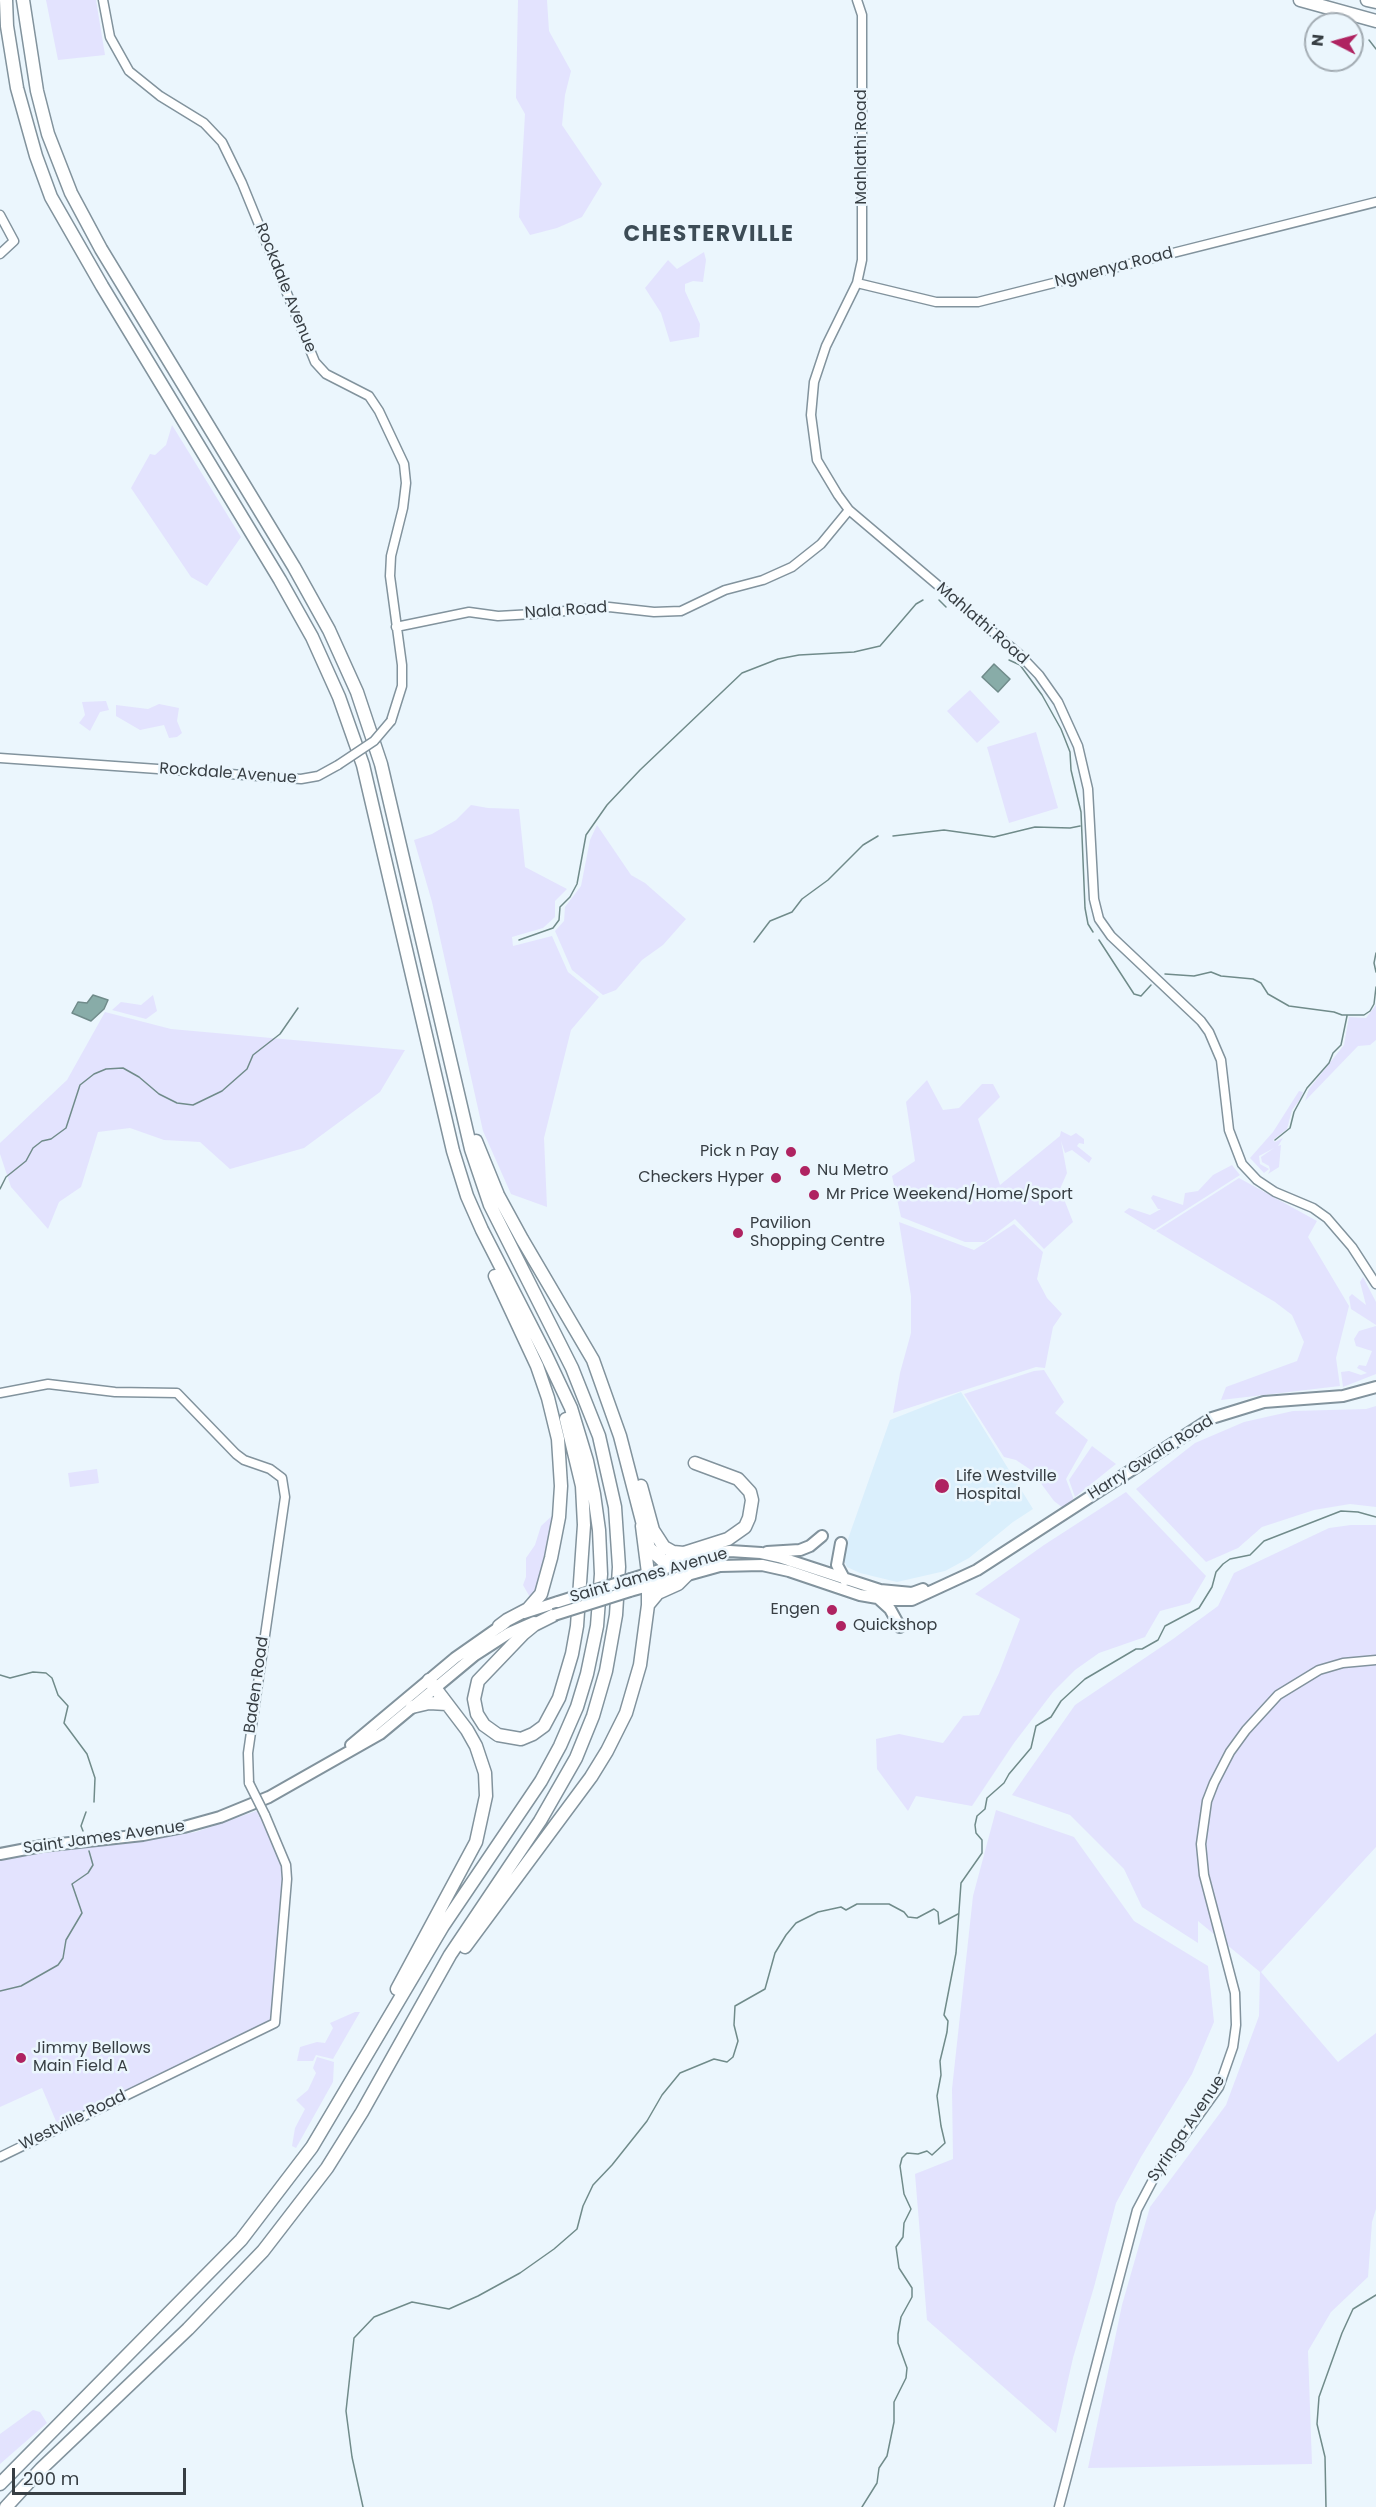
<!DOCTYPE html>
<html>
<head>
<meta charset="utf-8">
<style>
	body { margin:0 }
	#map { position:relative; width:1376px; height:2507px; overflow:hidden; background:#ebf6fd; font-family:Poppins,sans-serif }
	canvas { display:block }
	.north { position:absolute; left:1304px; top:12px; width:60px; height:60px; box-sizing:border-box; background:#ebf6fd; border:2px solid #a3acb3; border-radius:50%; rotate:276deg; font-size:16px; font-weight:700; line-height:24px; text-align:center; color:#373e43 }
	.north::after { content:''; display:block; margin:auto; width:21px; height:27px; background:#af2361; clip-path:polygon(50% 0,100% 100%,50% 72%,0 100%) }
	.scale { position:absolute; left:12px; top:2468px; width:174px; height:27px; box-sizing:border-box; border:3px solid #373e43; border-top:0; padding-left:8px; font-size:18px; line-height:21px; white-space:nowrap; color:#373e43; -webkit-text-stroke:4px #ebf6fd; paint-order:stroke }
</style>
</head>
<body>
<div id="map">
<canvas width="1376" height="2507"></canvas>
<div class="north">N</div>
<div class="scale">200 m</div>
</div>
<script>
const context = document.querySelector('canvas').getContext('2d');
context.lineJoin = 'round';
function fillPath(path, color) { context.fillStyle = color; context.fill(path, 'evenodd'); }
const toPath = rows => new Path2D(rows.map(r => 'M' + r).join(''));
function strokePath(path, color, width, dash) { context.strokeStyle = color; context.lineWidth = width; context.lineCap = dash ? 'butt' : 'round'; context.setLineDash(dash || []); context.stroke(path); }
function drawText(font, color, halo, rows, align = 'center') {
  context.font = font + ' Poppins,sans-serif'; context.lineWidth = 5; context.setLineDash([]); context.textBaseline = 'middle'; context.strokeStyle = halo; context.fillStyle = color; for (const [text, x, y, turn = 0] of rows) {
    context.save(); context.translate(x, y); context.rotate((+turn || 0) * Math.PI / 180); context.textAlign = isNaN(turn) ? turn : align; if (halo) context.strokeText(text, 0, 0); context.fillText(text, 0, 0); context.restore();
  }
}
fillPath(toPath([
	[961,1392,1033,1509,1013,1522,969,1558,945,1571,897,1582,860,1573,847,1567,842,1556,890,1420]
]), '#daeffc');
fillPath(toPath([
	[46,0,96,0,105,55,58,60],
	[518,0,547,0,549,31,571,71,565,95,562,125,602,184,582,217,557,228,530,235,519,217,525,114,516,98],
	[704,252,706,260,703,282,693,281,685,284,685,291,700,324,699,337,670,342,661,313,645,288,668,260,677,269],
	[172,425,241,537,207,586,191,577,131,488,150,454,155,455,166,445],
	[970,690,1000,722,977,743,947,711],
	[106,701,109,710,100,712,90,731,79,723,85,715,82,702],
	[159,704,179,708,177,721,182,733,177,737,169,738,164,725,140,730,116,716,116,705,148,709],
	[1036,732,1058,808,1009,823,987,747],
	[471,805,488,808,519,809,525,867,567,889,555,901,555,917,543,928,512,937,513,946,552,936,568,972,599,997,571,1030,544,1138,547,1207,511,1194,483,1131,432,902,414,840,432,834,456,820],
	[597,825,631,875,645,883,686,919,663,945,642,960,616,990,603,995,572,970,555,931,564,921,565,907,581,886,590,840],
	[153,995,157,1011,146,1019,112,1010,121,1002,141,1005],
	[1376,1005,1376,1040,1370,1045,1358,1046,1305,1101,1309,1089,1344,1045,1349,1017,1366,1018],
	[105,1012,171,1029,405,1050,380,1092,304,1148,230,1169,200,1142,164,1140,130,1128,98,1132,81,1187,59,1202,48,1229,11,1187,0,1154,0,1143,67,1080],
	[927,1080,943,1110,959,1108,982,1084,993,1084,1000,1097,978,1119,1000,1185,1060,1136,1061,1131,1071,1136,1076,1133,1084,1139,1084,1144,1079,1143,1077,1146,1092,1158,1089,1163,1072,1150,1065,1153,1061,1141,1067,1173,1060,1189,1073,1222,1044,1249,1015,1219,985,1242,965,1242,901,1217,892,1176,915,1161,906,1102],
	[1299,1091,1303,1092,1301,1098,1292,1110,1287,1129,1273,1140,1275,1142,1283,1138,1278,1146,1281,1145,1279,1167,1268,1174,1270,1170,1269,1166,1262,1162,1261,1157,1274,1148,1259,1156,1260,1164,1269,1169,1264,1173,1250,1158,1273,1132],
	[1232,1165,1240,1175,1154,1230,1124,1212,1129,1208,1150,1215,1161,1209,1158,1209,1151,1198,1153,1195,1183,1205,1185,1193,1198,1191,1213,1175],
	[1239,1178,1317,1221,1308,1237,1349,1306,1336,1358,1340,1386,1221,1400,1226,1387,1297,1361,1304,1342,1292,1315,1275,1302,1156,1231],
	[899,1222,974,1250,1014,1224,1043,1252,1037,1279,1047,1298,1062,1314,1053,1327,1045,1368,1036,1367,893,1413,900,1373,911,1333,911,1296],
	[1363,1277,1376,1302,1376,1325,1351,1309,1349,1297,1352,1294,1366,1305,1360,1282],
	[1376,1326,1376,1374,1343,1387,1341,1372,1349,1371,1361,1375,1367,1373,1357,1368,1359,1365,1366,1366,1372,1351,1356,1346,1354,1339,1359,1331],
	[1044,1370,1064,1402,1055,1413,1088,1440,1066,1479,1074,1500,1063,1508,1054,1501,1031,1470,1016,1460,1004,1457,964,1394,1034,1371],
	[1376,1406,1376,1507,1350,1504,1314,1510,1262,1527,1238,1548,1206,1562,1136,1489,1195,1443,1244,1422,1293,1411,1366,1409],
	[1092,1446,1116,1464,1075,1497,1069,1480],
	[97,1469,99,1483,70,1487,68,1473],
	[1126,1492,1206,1576,1190,1603,1160,1611,1145,1637,1099,1653,1075,1670,1053,1692,1014,1743,972,1806,916,1796,908,1811,877,1769,876,1739,899,1734,943,1743,963,1716,979,1715,999,1673,1020,1619,975,1594,1044,1545],
	[554,1514,540,1585,531,1599,523,1585,526,1577,526,1558,535,1545,541,1526],
	[1351,1525,1376,1525,1376,1847,1261,1972,1338,2062,1376,2033,1376,2209,1372,2222,1368,2277,1331,2312,1308,2351,1312,2464,1088,2468,1122,2305,1150,2207,1226,2105,1259,2016,1260,1972,1198,1921,1198,1943,1142,1907,1124,1869,1070,1815,1012,1795,1075,1705,1173,1639,1218,1606,1234,1573,1329,1528],
	[262,1809,285,1864,274,2022,58,2126,42,2088,0,2107,0,1860,54,1850,123,1844,196,1832],
	[996,1810,1074,1837,1134,1921,1208,1966,1214,2022,1192,2074,1141,2157,1116,2203,1094,2287,1073,2358,1056,2433,927,2320,915,2174,953,2159,952,2089,973,1896],
	[355,2012,360,2012,333,2059,316,2055,313,2061,297,2061,300,2047,317,2042,325,2043,333,2028,330,2023],
	[317,2057,334,2062,333,2082,296,2148,292,2146,295,2128,305,2109,296,2100,308,2090,316,2073,313,2068],
	[33,2410,40,2412,47,2423,0,2464,0,2434]
]), '#e3e3fe');
const water = toPath([
	[994,664,1010,679,998,692,982,677,994,664],
	[93,995,108,1000,104,1009,91,1021,72,1013,78,1002,87,1003,93,995]
]);
fillPath(water, '#88aca8');
strokePath(water, '#708b8a', 1.5);
strokePath(toPath([
	[1369,40,1376,49],
	[939,600,946,607],
	[1009,660,1020,665,1042,695,1061,729,1070,752,1071,770,1081,812,1085,908,1088,924,1093,932],
	[893,836,944,830,994,837,1035,827,1070,828,1080,826],
	[519,940,553,928,559,920,560,907,570,897,577,884,586,835,607,805,640,770,742,673,778,659,799,655,854,652,880,646,916,604,923,600],
	[1099,940,1134,994,1141,996,1151,985],
	[754,942,770,921,792,912,802,899,828,880,863,845,878,836],
	[1376,953,1374,963,1376,972],
	[1165,974,1194,976,1211,972,1221,976,1253,979,1261,983,1268,994,1289,1006,1334,1012,1342,1015,1364,1015,1370,1011,1374,1004,1376,987],
	[1275,1140,1290,1128,1294,1112,1307,1088,1329,1063,1333,1053,1341,1045,1347,1016],
	[0,1189,6,1177,26,1161,33,1148,42,1141,51,1139,66,1128,80,1085,94,1074,106,1069,123,1068,139,1077,159,1094,177,1103,193,1105,222,1091,247,1069,253,1055,280,1034,298,1008],
	[0,1675,10,1678,33,1672,46,1673,52,1678,58,1695,68,1706,64,1723,87,1754,95,1778,94,1802],
	[83,1831,81,1826,86,1812],
	[0,1991,21,1986,58,1965,63,1958,66,1940,82,1913,72,1884,88,1873,93,1865,89,1851],
	[363,2507,352,2457,346,2411,354,2338,374,2317,412,2302,449,2309,478,2296,520,2273,554,2249,577,2229,583,2206,593,2185,612,2165,647,2121,662,2095,680,2073,714,2059,727,2062,733,2057,738,2041,734,2025,735,2006,765,1989,775,1953,786,1935,796,1923,818,1912,841,1907,846,1910,857,1904,889,1904,904,1912,908,1917,917,1918,934,1909,938,1912,939,1924,958,1914],
	[862,2507,877,2483,879,2468,887,2456,894,2422,894,2402,906,2378,907,2368,898,2343,898,2334,901,2317,912,2297,912,2288,899,2268,896,2247,903,2237,904,2223,911,2209,904,2194,900,2166,902,2158,907,2153,918,2154,927,2151,932,2155,945,2143,941,2126,937,2096,941,2075,940,2061,947,2032,948,2021,944,2015,956,1953,961,1883,982,1853,982,1840,976,1833,975,1825,977,1816,985,1809,987,1798,1004,1783,1009,1774,1031,1748,1036,1726,1051,1717,1061,1701,1085,1679,1136,1649,1142,1649,1158,1640,1165,1626,1199,1608,1212,1587,1216,1572,1223,1564,1230,1559,1250,1555,1264,1541,1341,1511,1358,1512,1376,1517],
	[1326,2507,1325,2457,1317,2424,1319,2397,1342,2333,1353,2309,1376,2295]
]), '#708b8a', 1.5);
const minor = toPath([
	[103,0,110,37,129,71,160,96,204,123,222,142,242,183,315,362,326,374,369,396,379,411,404,464,406,483,403,508,391,556,390,576,402,665,402,686,391,721],
	[857,0,862,15,862,260,857,283,826,346,814,382,811,415,817,460,838,495,849,510,1019,654,1039,675,1058,702,1078,746,1088,789,1094,899,1099,919,1111,936,1201,1021,1209,1032,1221,1060,1229,1130,1242,1164,1257,1180,1275,1192,1313,1208,1327,1218,1352,1247,1376,1284],
	[0,215,14,241,0,254],
	[857,283,936,302,978,302,1376,202],
	[396,627,469,612,498,616,533,614,609,607,654,612,681,611,725,590,763,580,792,567,821,544,849,510],
	[0,758,301,779,318,776,338,765],
	[0,1393,48,1384,115,1392,177,1393,236,1454,244,1460,270,1469,282,1478,285,1497,248,1753,249,1783],
	[0,2157,275,2023,287,1879,286,1865,265,1815],
	[1059,2507,1137,2210,1155,2176,1219,2087,1233,2047,1236,2025,1235,1993,1204,1875,1201,1844,1207,1801,1214,1783,1230,1752,1246,1730,1278,1695,1319,1670,1343,1663,1376,1660]
]);
const major = toPath([
	[841,1543,837,1565,845,1580],
	[767,1552,800,1550,810,1546,822,1536],
	[631,1579,717,1552,730,1551,761,1553,779,1557,880,1590,912,1593,923,1589],
	[630,1591,720,1566,762,1565,789,1571,860,1595,889,1600,912,1600,977,1570,1212,1418,1264,1402,1343,1396,1376,1387],
	[879,1599,890,1609,900,1627],
	[524,1613,558,1602],
	[351,1745,455,1658,505,1623],
	[0,1854,42,1846,143,1835,184,1827,220,1817,269,1797,380,1734,475,1655,509,1633,534,1622]
]);
const highway = toPath([
	[1300,0,1376,21],
	[1367,0,1376,2],
	[476,1141,498,1195,522,1239,593,1360,620,1436,649,1548,663,1561,690,1561],
	[495,1276,537,1366,548,1398,558,1439,561,1486,559,1517,551,1558,541,1594,528,1609,507,1620,499,1626],
	[641,1486,653,1530,664,1547,673,1552,684,1553,728,1539,745,1527,749,1518,752,1500,750,1492,738,1479,695,1463],
	[648,1605,658,1593,678,1584,688,1574],
	[554,1615,534,1625,523,1634,478,1681,474,1699,477,1714,484,1725,498,1735,521,1739,533,1734,544,1726,559,1698,572,1654,577,1626,584,1525,582,1486,566,1419],
	[412,1707,429,1703,447,1704],
	[465,1947,591,1777,607,1751,626,1713,640,1665,648,1605,648,1573,642,1526],
	[397,1989,476,1842,486,1796,485,1773,476,1746,467,1730,429,1680],
	[0,2484,241,2240,312,2147,443,1926,541,1781,560,1746,577,1707,587,1674,597,1626,601,1574,599,1530,594,1494,587,1461,571,1408,546,1355,482,1230,467,1196,453,1151,363,765,339,697,312,637,280,580,102,286,51,197,36,156,17,88,7,26,6,0],
	[6,2507,41,2469,188,2329,263,2251,327,2168,362,2112,450,1955,540,1821,576,1758,593,1716,606,1671,616,1615,619,1567,615,1507,599,1436,572,1368,490,1205,471,1149,381,764,357,692,329,630,294,567,101,249,71,193,48,134,37,91,23,0]
]);
strokePath(minor, '#82939d', 11);
strokePath(major, '#82939d', 14);
strokePath(highway, '#82939d', 15);
strokePath(minor, '#fff', 8);
strokePath(major, '#fff', 10);
strokePath(highway, '#fff', 12);
const minorBridge = toPath([
	[338,765,374,741,391,721],
	[249,1783,265,1815]
]);
const majorBridge = toPath([
	[558,1602,631,1579],
	[554,1615,630,1591]
]);
strokePath(minorBridge, '#82939d', 11, []);
strokePath(majorBridge, '#82939d', 14, []);
strokePath(minorBridge, '#fff', 8);
strokePath(majorBridge, '#fff', 10);
for (const [x, y, r, color] of [
	[791,1152,6,"#af2361"],
	[805,1171,6,"#af2361"],
	[776,1178,6,"#af2361"],
	[814,1195,6,"#af2361"],
	[738,1233,6,"#af2361"],
	[942,1486,8,"#af2361"],
	[832,1610,6,"#af2361"],
	[841,1626,6,"#af2361"],
	[21,2058,6,"#af2361"]
]) { const dot = new Path2D(); dot.arc(x, y, r, 0, 2 * Math.PI); context.fillStyle = color; context.fill(dot); strokePath(dot, '#ebf6fd', 2); }
drawText('16px', '#373e43', '#ebf6fd', [
	["Mahlathi Road",862,147,-90],
	["Ngwenya Road",1114,268,-14],
	["Rockdale Avenue",285,288,68],
	["Nala Road",566,611,-4],
	["Mahlathi Road",982,624,41],
	["Rockdale Avenue",228,774,4],
	["Harry Gwala Road",1151,1458,-32],
	["Saint James Avenue",649,1576,-16],
	["Baden Road",257,1685,-82],
	["Saint James Avenue",104,1838,-8],
	["Westville Road",73,2121,-26],
	["Syringa Avenue",1187,2129,-56]
]);
drawText('16px', '#373e43', '#ebf6fd', [
	["Pick n Pay",779,1152,"right"],
	["Nu Metro",817,1171],
	["Checkers Hyper",764,1178,"right"],
	["Mr Price Weekend/Home/Sport",826,1195],
	["Pavilion",750,1224],
	["Shopping Centre",750,1242],
	["Life Westville",956,1477],
	["Hospital",956,1495],
	["Engen",820,1610,"right"],
	["Quickshop",853,1626],
	["Jimmy Bellows",33,2049],
	["Main Field A",33,2067]
], 'left');
context.letterSpacing = '1.5px';
drawText('bold 22px', '#3d4c56', '#ebf6fd', [
	["CHESTERVILLE",709,235]
]);
context.letterSpacing = '0px';
</script>
</body>
</html>
